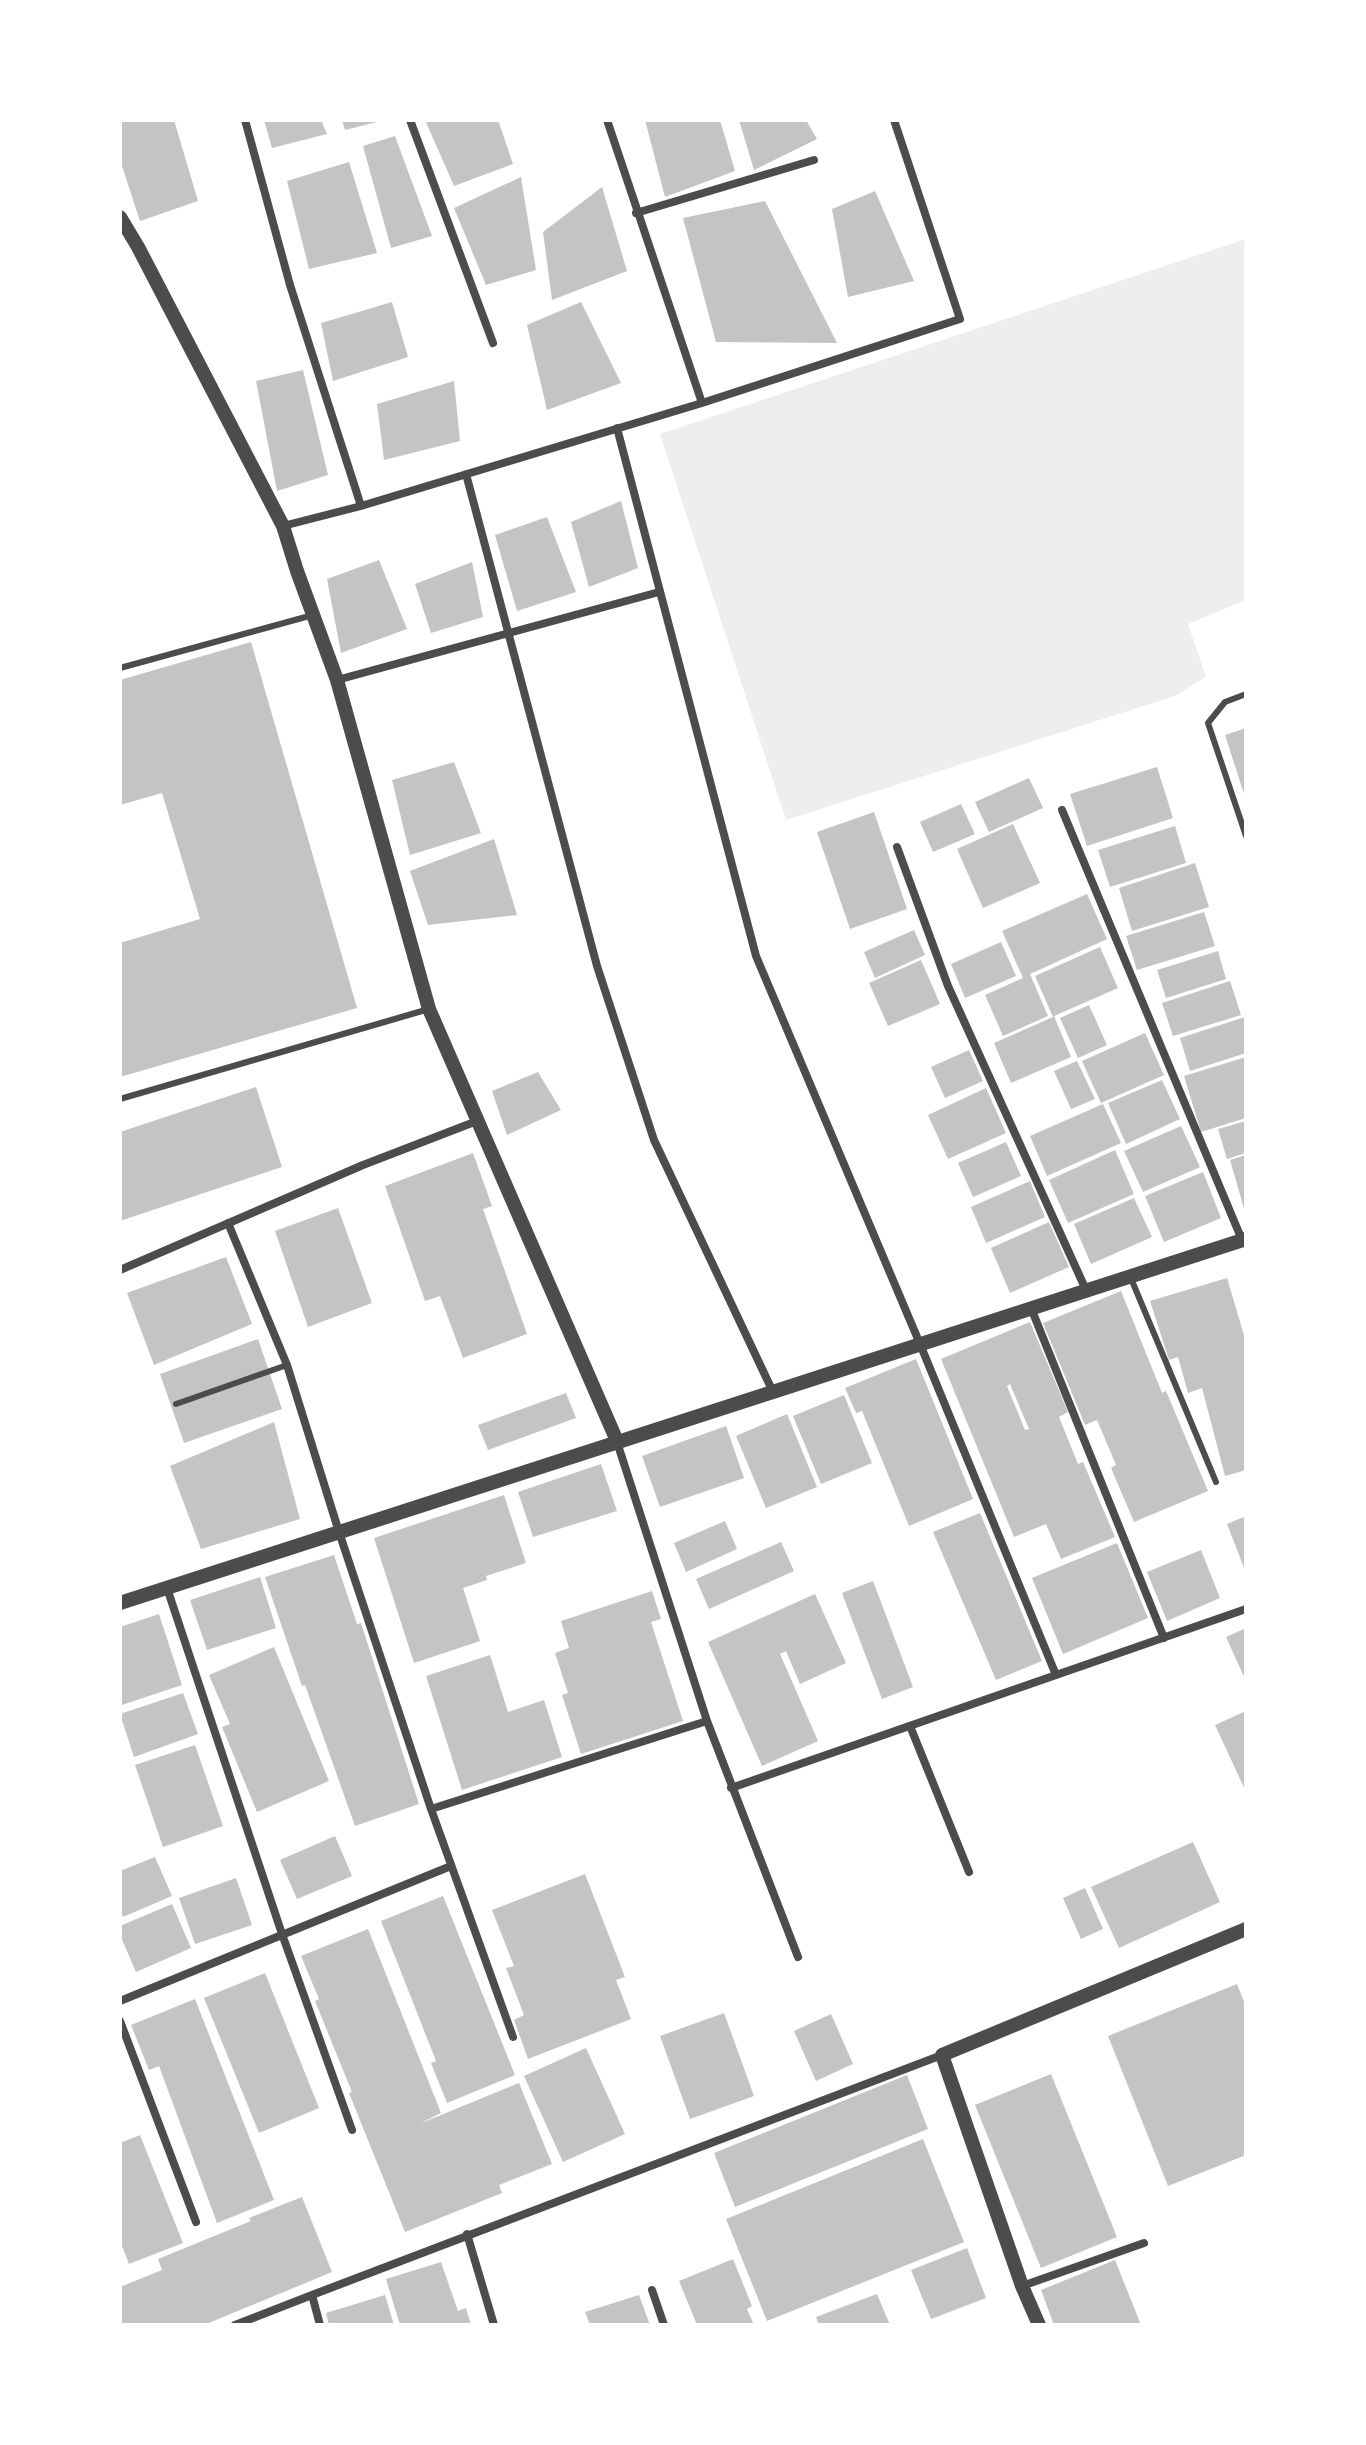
<!DOCTYPE html>
<html>
<head>
<meta charset="utf-8">
<style>
	body { margin:0 }
	#map { position:relative; width:1366px; height:2445px; overflow:hidden; background:#fff; font-family:Helvetica,sans-serif }
	canvas { display:block }
	.frame { position:absolute; inset:0; border:122px solid #fff; pointer-events:none }
</style>
</head>
<body>
<div id="map">
<canvas width="1366" height="2445"></canvas>
<div class="frame"></div>
</div>
<script>
const context = document.querySelector('canvas').getContext('2d');
context.lineJoin = 'round';
function fillPath(path, color) { context.fillStyle = color; context.fill(path, 'evenodd'); }
const toPath = rows => new Path2D(rows.map(r => 'M' + r).join(''));
function strokePath(path, color, width, dash) { context.strokeStyle = color; context.lineWidth = width; context.lineCap = dash ? 'butt' : 'round'; context.setLineDash(dash || []); context.stroke(path); }
fillPath(toPath([
	[1246,239,1246,600,1188,624,1206,677,1175,696,786,820,660,434]
]), '#eee');
fillPath(toPath([
	[120,120,174,120,198,201,140,221,120,160],
	[264,120,321,120,327,134,272,148],
	[342,120,381,120,381,121,345,130],
	[425,120,498,120,513,164,454,186],
	[645,120,720,120,735,171,665,197],
	[739,120,806,120,817,139,754,170],
	[395,136,432,236,391,248,363,146],
	[349,162,377,253,309,269,287,181],
	[521,177,536,270,486,285,454,208],
	[602,187,627,271,552,300,543,232],
	[875,191,914,281,848,297,832,209],
	[765,201,837,343,716,342,683,218],
	[392,302,408,357,333,381,321,323],
	[581,302,621,383,547,410,527,325],
	[303,370,328,475,277,491,256,381],
	[454,381,460,441,384,460,377,404],
	[621,501,638,568,589,587,571,522],
	[547,517,576,592,517,611,495,535],
	[379,560,407,629,341,653,327,579],
	[472,562,483,617,431,633,415,584],
	[251,642,357,1008,120,1077,120,943,200,919,162,793,120,805,120,680],
	[1246,728,1246,797,1245,797,1225,735],
	[454,762,481,833,410,855,392,780],
	[1157,767,1173,818,1087,846,1070,794],
	[1029,778,1043,808,989,832,975,802],
	[961,804,975,834,933,852,920,822],
	[874,812,907,909,850,929,817,832],
	[1013,824,1040,883,983,908,957,849],
	[1175,826,1186,863,1110,887,1098,850],
	[494,839,517,915,428,925,410,871],
	[1195,863,1209,907,1132,931,1119,888],
	[1087,894,1107,939,1030,974,1048,1016,1003,1036,985,995,1023,978,1002,931],
	[1204,912,1215,946,1137,970,1126,936],
	[914,930,925,955,875,978,864,952],
	[1001,942,1016,976,965,998,951,964],
	[1100,947,1118,988,1054,1016,1071,1057,1011,1083,994,1043,1053,1017,1035,976],
	[1218,951,1226,979,1166,998,1157,970],
	[921,960,940,1004,888,1026,869,983],
	[1230,981,1241,1015,1173,1036,1162,1003],
	[1089,1005,1107,1045,1078,1058,1060,1018],
	[1245,1017,1246,1053,1190,1071,1180,1038],
	[1145,1033,1164,1075,1101,1103,1082,1061],
	[969,1050,983,1081,945,1098,931,1067],
	[1246,1057,1246,1118,1201,1132,1184,1076],
	[1077,1061,1095,1099,1071,1109,1054,1071],
	[538,1072,561,1110,507,1135,492,1091],
	[1162,1080,1180,1119,1126,1144,1108,1103],
	[256,1087,282,1167,120,1221,120,1132],
	[986,1088,1006,1133,948,1159,928,1115],
	[1103,1104,1121,1143,1047,1176,1030,1136],
	[1246,1121,1246,1153,1227,1159,1218,1129],
	[1181,1126,1200,1167,1143,1192,1124,1151],
	[1006,1142,1021,1176,973,1197,958,1163],
	[1115,1150,1134,1194,1068,1223,1049,1180],
	[473,1153,492,1206,483,1209,527,1334,463,1358,440,1296,425,1301,385,1186],
	[1246,1155,1246,1212,1245,1212,1230,1160],
	[1203,1172,1221,1218,1164,1242,1145,1196],
	[1030,1181,1045,1217,986,1243,971,1207],
	[1134,1198,1152,1237,1091,1264,1074,1224],
	[338,1208,372,1303,308,1327,275,1231],
	[1049,1222,1069,1267,1010,1293,991,1248],
	[226,1257,252,1324,154,1365,127,1293],
	[1227,1278,1246,1342,1246,1470,1225,1476,1202,1388,1188,1393,1178,1357,1169,1360,1150,1301],
	[1121,1291,1162,1393,1166,1391,1208,1491,1134,1522,1111,1468,1116,1465,1097,1420,1085,1425,1043,1323],
	[1030,1322,1068,1412,1059,1417,1078,1464,1083,1462,1115,1537,1061,1559,1046,1524,1014,1537,941,1359],
	[1010,1384,1029,1429,1025,1430,1007,1386],
	[258,1339,282,1409,184,1443,160,1374],
	[916,1359,973,1499,909,1526,862,1411,856,1413,845,1388],
	[566,1393,576,1418,488,1450,478,1425],
	[844,1395,872,1463,821,1484,793,1416],
	[787,1414,817,1487,766,1508,736,1436],
	[274,1422,300,1519,201,1549,170,1466],
	[726,1426,744,1478,660,1507,642,1456],
	[601,1464,617,1511,533,1537,518,1492],
	[504,1495,526,1563,486,1576,487,1580,463,1588,480,1641,414,1663,374,1538],
	[980,1513,1042,1661,996,1680,933,1532],
	[1246,1516,1246,1573,1227,1524],
	[725,1521,737,1549,686,1572,674,1543],
	[781,1542,794,1571,709,1609,696,1579],
	[1117,1543,1148,1618,1063,1654,1032,1578],
	[1201,1550,1220,1598,1167,1621,1147,1572],
	[334,1555,357,1624,361,1623,419,1804,355,1826,305,1685,302,1686,265,1577],
	[260,1577,276,1628,207,1650,190,1600],
	[873,1581,913,1687,882,1699,842,1593],
	[652,1591,661,1619,651,1622,683,1721,581,1754,562,1695,568,1693,555,1653,569,1648,561,1621],
	[815,1594,846,1663,800,1684,786,1651,780,1654,818,1741,762,1766,708,1642],
	[159,1614,182,1685,122,1705,120,1627],
	[1246,1628,1246,1681,1226,1637],
	[274,1647,329,1781,257,1812,222,1727,230,1724,209,1675],
	[490,1655,508,1712,544,1700,562,1757,462,1790,426,1676],
	[183,1693,198,1734,134,1757,120,1714],
	[1246,1711,1246,1792,1215,1725],
	[195,1745,223,1826,163,1847,135,1765],
	[335,1836,352,1876,297,1899,280,1860],
	[1193,1842,1220,1902,1119,1948,1091,1887],
	[155,1857,172,1896,123,1917,120,1909,120,1871],
	[585,1874,625,1977,616,1980,631,2019,528,2059,514,2020,524,2015,506,1968,514,1966,492,1910],
	[236,1878,252,1925,195,1944,179,1898],
	[1085,1888,1103,1929,1081,1939,1063,1898],
	[443,1896,515,2075,447,2103,431,2063,436,2061,381,1921],
	[172,1904,191,1948,136,1972,120,1935,120,1926],
	[368,1929,441,2113,419,2124,519,2083,552,2164,499,2185,502,2193,405,2232,349,2093,352,2092,315,2001,319,1999,301,1956],
	[265,1973,319,2108,259,2133,204,1998],
	[1237,1984,1246,2007,1246,2155,1168,2186,1108,2036],
	[195,1999,274,2200,217,2223,159,2066,149,2070,131,2025],
	[724,2013,754,2096,690,2119,660,2036],
	[831,2014,853,2064,816,2081,794,2031],
	[586,2048,625,2134,563,2162,524,2076],
	[1051,2074,1117,2237,1041,2268,975,2105],
	[907,2075,928,2129,735,2207,714,2153],
	[140,2135,183,2243,129,2264,120,2241,120,2143],
	[923,2139,964,2242,767,2321,726,2219],
	[302,2197,332,2272,204,2325,120,2325,120,2287,162,2270,158,2259,251,2221,249,2218],
	[967,2248,986,2298,931,2319,911,2270],
	[733,2259,752,2306,747,2309,754,2325,697,2325,679,2281],
	[1115,2260,1141,2325,1054,2325,1041,2290],
	[441,2262,458,2311,466,2308,471,2325,400,2325,386,2279],
	[877,2294,890,2325,819,2325,816,2317],
	[385,2295,394,2325,329,2325,326,2313],
	[639,2295,650,2325,590,2325,585,2312]
]), '#c4c4c4');
strokePath(toPath([
	[120,668,313,615],
	[1246,694,1225,702,1208,723,1246,836],
	[120,1099,429,1009],
	[1130,1276,1216,1482],
	[176,1404,287,1365]
]), '#4c4c4c', 6);
strokePath(toPath([
	[245,120,290,285,361,506],
	[410,120,493,343],
	[607,120,702,403],
	[636,213,814,160],
	[617,428,756,956,920,1344,1056,1675],
	[466,474,597,966,654,1140,773,1392],
	[283,526,361,506,702,403,960,319,894,120],
	[337,680,659,592],
	[1062,810,1242,1240],
	[897,847,948,986,1086,1290],
	[228,1223,287,1365,339,1532,431,1809,513,2037],
	[120,1270,363,1165,477,1121],
	[1031,1308,1164,1638],
	[617,1442,707,1721,798,1957],
	[167,1588,282,1934,352,2130],
	[910,1726,969,1872],
	[731,1788,1246,1609],
	[431,1809,707,1721],
	[120,2001,451,1866],
	[120,2021,196,2222],
	[467,2234,494,2325],
	[1022,2286,1144,2243],
	[652,2290,664,2325],
	[235,2325,312,2295],
	[320,2325,312,2295,942,2055]
]), '#4c4c4c', 8);
strokePath(toPath([
	[120,217,138,247,283,526,297,571,337,680,429,1009,617,1441],
	[120,1603,1246,1239],
	[1039,2325,1022,2286,942,2055,1246,1929]
]), '#4c4c4c', 14);
</script>
</body>
</html>
